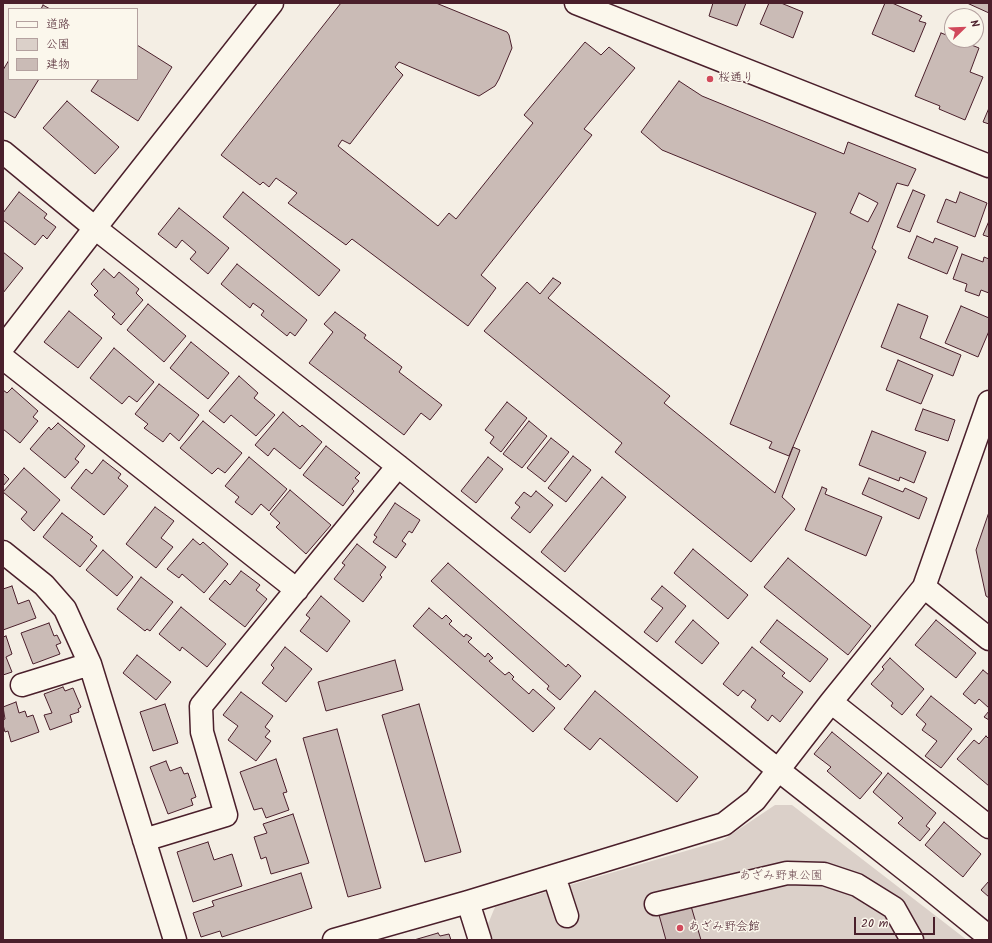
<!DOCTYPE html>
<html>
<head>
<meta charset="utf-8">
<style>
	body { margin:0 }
	#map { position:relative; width:992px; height:943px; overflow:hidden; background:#f4eee4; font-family:Kalam,"Klee One",sans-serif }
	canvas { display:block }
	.frame { position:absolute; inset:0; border:4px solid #4a1f2b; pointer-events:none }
	.legend { position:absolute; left:8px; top:8px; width:130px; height:72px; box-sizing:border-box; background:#fbf7ec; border:1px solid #b4a19f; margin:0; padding:5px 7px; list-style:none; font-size:12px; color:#4a1f2b }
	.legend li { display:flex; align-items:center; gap:8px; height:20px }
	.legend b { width:20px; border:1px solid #b4a19f }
	.north { position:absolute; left:944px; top:8px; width:40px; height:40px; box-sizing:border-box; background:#fbf7ec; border:1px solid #b4a19f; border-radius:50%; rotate:67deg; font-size:11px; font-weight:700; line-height:16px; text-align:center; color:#4a1f2b }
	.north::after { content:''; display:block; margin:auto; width:14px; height:18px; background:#d1495b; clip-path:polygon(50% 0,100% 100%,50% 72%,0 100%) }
	.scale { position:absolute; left:854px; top:917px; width:81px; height:18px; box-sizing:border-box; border:2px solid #4a1f2b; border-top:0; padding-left:5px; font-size:12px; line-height:14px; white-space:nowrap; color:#4a1f2b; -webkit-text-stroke:3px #fbf7ec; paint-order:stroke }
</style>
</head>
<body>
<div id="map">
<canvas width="992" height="943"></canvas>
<div class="frame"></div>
<ul class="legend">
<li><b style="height:5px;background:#fbf7ec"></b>道路</li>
<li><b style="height:11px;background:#dbd0c9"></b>公園</li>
<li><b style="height:11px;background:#cabbb6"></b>建物</li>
</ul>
<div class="north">N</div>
<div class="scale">20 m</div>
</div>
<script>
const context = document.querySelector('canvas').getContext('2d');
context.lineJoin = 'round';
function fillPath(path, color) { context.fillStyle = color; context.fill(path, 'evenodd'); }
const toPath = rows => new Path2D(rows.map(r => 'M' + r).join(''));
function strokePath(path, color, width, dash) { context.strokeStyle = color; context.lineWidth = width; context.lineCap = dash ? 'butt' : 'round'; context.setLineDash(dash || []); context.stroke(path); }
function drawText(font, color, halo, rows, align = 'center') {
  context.font = font + ' Kalam,"Klee One",sans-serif'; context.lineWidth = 3; context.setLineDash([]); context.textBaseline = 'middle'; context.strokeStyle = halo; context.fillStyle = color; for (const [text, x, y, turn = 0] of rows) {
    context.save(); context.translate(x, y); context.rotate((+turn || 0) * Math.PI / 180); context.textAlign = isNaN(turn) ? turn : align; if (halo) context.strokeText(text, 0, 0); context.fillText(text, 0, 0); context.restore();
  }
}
fillPath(toPath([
	[775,805,792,805,967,940,493,940,488,924,495,907,723,840]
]), '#dbd0c9');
const building = toPath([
	[341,3,436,3,507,32,509,35,512,48,499,79,495,86,479,96,399,62,395,67,403,75,350,144,342,140,338,146,438,226,449,213,456,219,533,123,524,115,585,42,601,55,609,47,635,68,584,129,592,135,481,275,496,288,468,326,352,239,346,245,288,203,297,193,276,178,269,187,263,182,260,185,221,155,341,3],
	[713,3,746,3,737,26,709,16,713,3],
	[769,3,781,3,803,12,793,38,760,24,769,3],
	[885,3,892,3,922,16,919,21,926,23,914,52,872,34,885,3],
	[967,3,989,3,989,13,967,3],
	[43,5,50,9,41,9,43,5],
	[941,33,952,37,952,40,959,40,979,48,970,72,983,77,965,120,939,109,940,106,915,96,941,33],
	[137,45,172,67,138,121,91,91,99,79,137,79,137,45],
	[9,60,9,79,39,79,15,118,3,111,3,70,9,60],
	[679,81,702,96,844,154,848,142,916,169,908,186,897,183,872,248,876,251,789,456,769,448,772,442,730,424,816,213,662,150,641,132,679,81],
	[859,193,878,203,868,222,850,213,859,193],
	[67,101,119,147,95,174,43,128,67,101],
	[989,108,989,124,983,122,989,108],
	[913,190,925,195,910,232,897,227,913,190],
	[19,192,47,214,44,218,56,227,47,239,43,235,35,245,3,220,3,213,19,192],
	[243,192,340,270,319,296,223,217,243,192],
	[960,192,987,203,975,237,937,222,946,199,956,203,960,192],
	[179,208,229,248,208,274,190,259,196,252,182,240,176,248,158,234,179,208],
	[989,221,989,237,983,235,989,221],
	[917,236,933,243,935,238,958,247,947,274,908,258,917,236],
	[3,252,23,268,3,293,3,252],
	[962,254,983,262,984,257,989,259,989,293,981,290,979,296,965,291,967,284,953,279,962,254],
	[237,264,307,320,295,336,290,332,287,336,261,315,264,311,253,303,250,308,221,284,237,264],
	[104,269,114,278,119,272,139,289,136,293,143,300,121,325,112,317,115,314,94,295,98,291,91,284,104,269],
	[553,278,561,283,548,298,670,396,664,403,775,493,793,447,800,450,782,497,795,509,751,562,615,452,622,443,484,331,527,282,540,294,553,278],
	[148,304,186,336,164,362,127,330,148,304],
	[898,304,928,316,920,338,961,355,953,376,881,347,898,304],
	[961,306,989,318,989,331,978,357,945,343,961,306],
	[69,311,102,338,78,368,44,342,69,311],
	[335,312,366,335,364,338,402,367,399,372,442,405,430,420,421,413,404,435,309,363,333,332,324,324,335,312],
	[191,342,229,373,208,399,170,368,191,342],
	[114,348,154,382,137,402,129,396,122,404,90,378,114,348],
	[898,360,933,375,921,404,886,390,898,360],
	[239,376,258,393,254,398,275,415,256,436,231,415,224,423,209,411,239,376],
	[159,384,199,415,179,441,170,433,163,442,144,428,148,424,135,414,159,384],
	[12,388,38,411,33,417,38,421,20,443,3,429,3,390,7,393,12,388],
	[507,402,527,418,501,452,490,443,494,437,485,430,507,402],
	[923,409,955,420,948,441,915,430,923,409],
	[283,412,300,427,302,425,322,442,300,469,274,448,268,456,255,445,283,412],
	[203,421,242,453,225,473,218,468,212,474,180,448,203,421],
	[529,421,547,436,522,468,503,454,529,421],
	[58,423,85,446,75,459,79,462,65,478,30,449,49,427,51,430,58,423],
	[872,431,926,452,914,483,900,477,899,481,859,465,872,431],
	[551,438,569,452,545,482,527,468,551,438],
	[326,446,360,473,355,478,359,481,352,489,354,491,343,506,303,475,326,446],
	[573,456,591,470,566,502,548,488,573,456],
	[249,457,287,489,269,511,261,504,252,515,235,502,239,497,225,486,249,457],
	[488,457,503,469,476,503,461,491,488,457],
	[103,460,121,474,118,478,128,486,104,515,71,488,86,469,92,474,103,460],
	[24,468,60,500,34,531,21,519,27,512,3,492,24,468],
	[3,473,9,479,3,486,3,473],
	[602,477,626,497,565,572,541,552,602,477],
	[869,478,903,492,905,488,927,498,919,519,862,494,869,478],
	[822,487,827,489,825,494,882,517,866,556,805,530,822,487],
	[290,490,331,525,306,554,276,527,280,523,270,514,290,490],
	[536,491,553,505,530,533,511,518,520,507,515,503,524,492,531,497,536,491],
	[395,503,420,520,412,533,409,531,402,541,406,544,396,558,373,542,377,537,374,535,395,503],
	[155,507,174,521,161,538,173,547,156,568,126,544,155,507],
	[989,512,989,598,986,596,976,550,989,512],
	[62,513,93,537,90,540,97,546,80,567,43,537,62,513],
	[193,539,200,545,203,542,228,564,204,593,182,574,179,578,167,569,193,539],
	[357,544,386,567,380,575,382,577,363,602,334,579,345,565,342,563,357,544],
	[693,549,748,595,728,619,674,573,693,549],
	[103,550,133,577,117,596,86,570,103,550],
	[788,558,871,626,848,655,764,587,788,558],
	[448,563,566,667,568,664,581,676,560,700,547,689,549,686,431,581,448,563],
	[241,571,260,585,256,590,267,599,245,627,209,599,225,580,230,585,241,571],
	[141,577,173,602,150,631,147,629,145,631,117,609,141,577],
	[12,586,18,604,29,600,36,618,3,630,3,589,12,586],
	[662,586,686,606,657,642,644,632,663,608,651,599,662,586],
	[321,596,350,621,327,652,300,631,310,618,306,615,321,596],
	[181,607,226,644,207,667,182,647,180,651,159,634,181,607],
	[429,608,442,619,446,615,452,621,449,624,464,637,466,634,472,638,468,642,485,657,488,653,493,658,489,661,505,675,509,672,514,677,512,679,529,694,533,689,555,708,533,732,413,626,429,608],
	[693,620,719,643,702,664,675,642,693,620],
	[777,620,828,659,810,682,760,642,777,620],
	[936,620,976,653,956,678,915,645,936,620],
	[49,623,54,636,57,635,61,643,56,645,60,654,33,664,21,633,49,623],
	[6,636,12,654,6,657,12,672,3,675,3,637,6,636],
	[285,647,312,669,286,702,262,683,274,668,271,665,285,647],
	[752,647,785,673,782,676,803,692,780,722,772,715,768,721,751,707,756,700,743,690,738,696,723,684,752,647],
	[137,655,171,682,156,700,123,673,137,655],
	[890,658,924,689,902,715,891,706,893,703,871,684,884,669,882,667,890,658],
	[395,660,403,690,326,711,318,682,395,660],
	[983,670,989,675,989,708,979,699,975,704,963,694,983,670],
	[63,687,65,691,73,688,81,707,78,709,79,712,70,715,72,722,50,730,44,715,52,713,44,694,63,687],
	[595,691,698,777,677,802,600,738,590,750,564,729,595,691],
	[241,692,273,716,265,727,270,731,265,737,271,741,256,761,228,740,238,726,223,715,241,692],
	[931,696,972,729,941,768,925,756,937,741,922,730,926,724,916,715,931,696],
	[16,702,19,713,25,711,27,717,33,715,39,732,11,742,8,731,5,732,3,725,3,720,5,719,3,707,16,702],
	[165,704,178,743,153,751,140,712,165,704],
	[419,704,461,852,425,862,382,715,419,704],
	[989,711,989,720,984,717,989,711],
	[337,729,381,888,348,897,303,738,337,729],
	[832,732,882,773,860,799,827,771,831,767,814,754,832,732],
	[986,736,989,739,989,786,957,759,974,740,979,744,986,736],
	[276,759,287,792,283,793,289,810,266,818,262,808,254,810,240,772,276,759],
	[166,761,170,771,181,767,184,774,188,773,196,797,191,799,193,805,168,814,150,767,166,761],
	[888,773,936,813,926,826,930,829,920,841,898,823,903,818,873,792,888,773],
	[293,814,309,863,271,874,266,857,261,859,254,837,267,833,263,824,293,814],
	[944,822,981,854,963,877,925,845,944,822],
	[208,842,214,860,232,854,242,886,193,902,177,852,208,842],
	[301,873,312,908,222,937,220,931,201,937,193,913,214,906,212,901,301,873],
	[989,881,989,897,981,890,989,881],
	[691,906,701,940,666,940,659,915,691,906],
	[438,933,440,936,449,934,451,940,414,940,438,933]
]);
fillPath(building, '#cabbb6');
strokePath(building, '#4a1f2b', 1);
const minor = toPath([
	[576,3,989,166],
	[3,152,95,228,398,466,777,769,925,885,989,937],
	[3,347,95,228,272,3],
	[3,358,297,590],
	[3,552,44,585,65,609,90,664,175,940],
	[924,587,989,639],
	[22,685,90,664],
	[831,702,989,827],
	[144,840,226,815,202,732,201,706,398,466],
	[554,876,567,916],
	[468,902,480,940],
	[656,904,787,873,824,874,857,885,894,908,912,940],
	[334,940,468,902,724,824,755,800,831,702,924,587,989,402]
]);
strokePath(minor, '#4a1f2b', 25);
strokePath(minor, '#fbf7ec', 22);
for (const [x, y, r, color] of [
	[710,79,4,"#d1495b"],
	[680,928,4,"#d1495b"]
]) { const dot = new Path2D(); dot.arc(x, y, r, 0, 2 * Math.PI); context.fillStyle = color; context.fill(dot); strokePath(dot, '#fbf7ec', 1.5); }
drawText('12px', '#4a1f2b', '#fbf7ec', [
	["桜通り",718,79],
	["あざみ野会館",688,928]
], 'left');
drawText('12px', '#6e4b52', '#fbf7ec', [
	["あざみ野東公園",781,877]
]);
</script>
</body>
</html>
